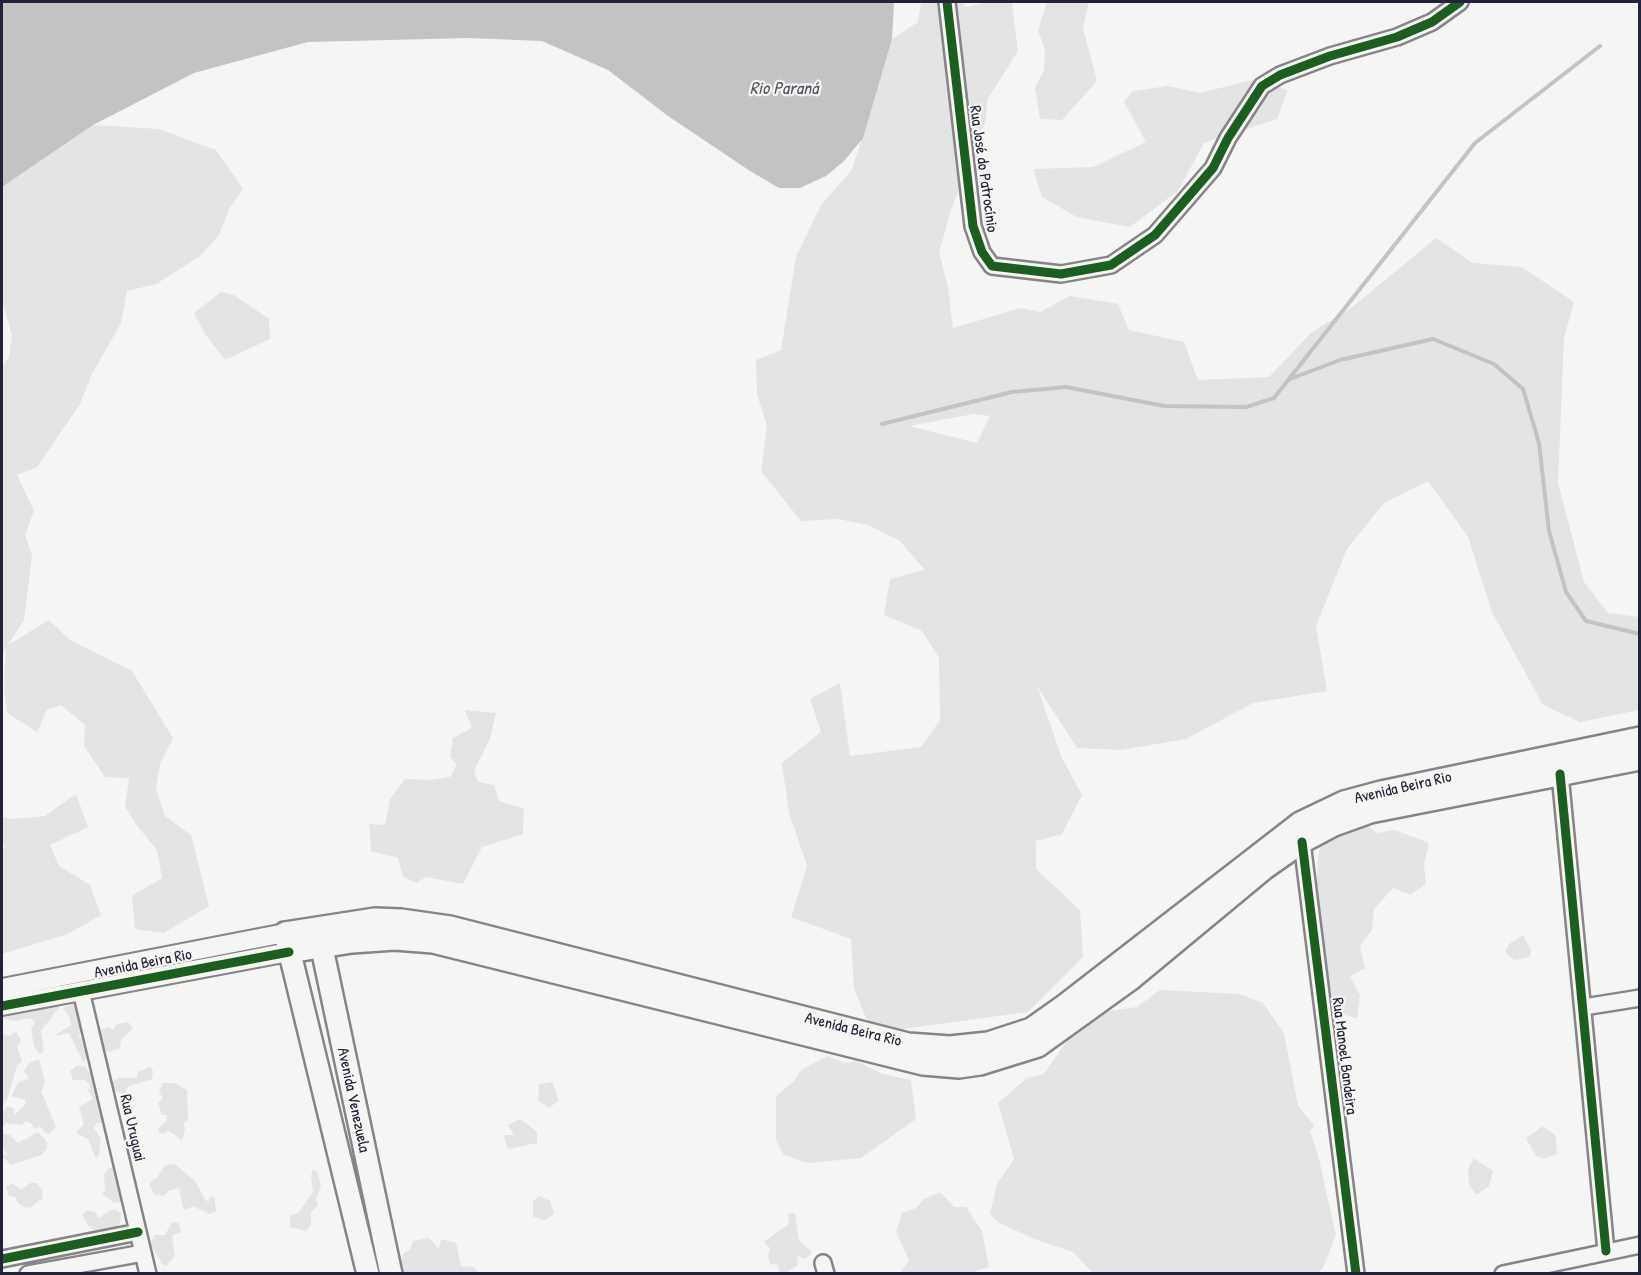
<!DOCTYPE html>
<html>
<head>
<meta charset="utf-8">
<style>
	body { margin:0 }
	#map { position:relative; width:1641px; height:1275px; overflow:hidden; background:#f5f5f3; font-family:"Patrick Hand",sans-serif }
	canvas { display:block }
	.frame { position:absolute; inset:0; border:3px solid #22223b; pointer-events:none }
</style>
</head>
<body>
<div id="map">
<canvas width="1641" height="1275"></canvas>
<div class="frame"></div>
</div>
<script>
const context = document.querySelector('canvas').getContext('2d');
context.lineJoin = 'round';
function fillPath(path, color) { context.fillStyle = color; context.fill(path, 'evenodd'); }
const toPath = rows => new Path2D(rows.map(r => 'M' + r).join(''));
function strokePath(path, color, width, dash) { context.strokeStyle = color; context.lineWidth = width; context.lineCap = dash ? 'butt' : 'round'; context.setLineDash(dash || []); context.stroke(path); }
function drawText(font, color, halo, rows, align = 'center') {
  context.font = font + ' "Patrick Hand",sans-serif'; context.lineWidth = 4.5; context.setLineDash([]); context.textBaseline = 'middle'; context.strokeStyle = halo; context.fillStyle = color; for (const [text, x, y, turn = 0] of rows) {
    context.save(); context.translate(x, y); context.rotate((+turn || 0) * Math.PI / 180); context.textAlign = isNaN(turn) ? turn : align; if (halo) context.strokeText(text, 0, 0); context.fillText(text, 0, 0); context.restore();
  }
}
fillPath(toPath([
	[921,2,964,2,965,7,987,2,1012,2,1018,51,987,100,986,120,951,210,939,253,948,287,953,328,1021,308,1040,312,1070,296,1118,304,1129,330,1184,342,1198,380,1269,377,1312,332,1351,308,1436,238,1473,263,1522,267,1574,302,1564,338,1558,483,1584,582,1608,613,1639,617,1639,710,1580,722,1543,705,1492,612,1468,537,1428,481,1384,503,1347,549,1316,626,1327,691,1253,703,1186,739,1121,750,1077,748,1037,686,1061,756,1082,795,1062,834,1036,841,1036,869,1080,910,1083,957,1028,1012,872,1033,854,988,851,939,791,917,807,866,789,813,782,763,821,732,810,699,840,683,850,756,921,747,940,720,939,658,922,631,884,615,890,579,925,570,900,541,868,525,838,519,801,521,761,471,767,426,757,394,756,360,781,350,796,257,821,205,852,170,892,39,918,22],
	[974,414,990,416,977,443,909,426],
	[1047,2,1089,2,1083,28,1097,81,1062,120,1040,119,1035,87,1044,71,1045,51,1038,30],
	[1252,80,1288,90,1277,119,1204,143,1178,191,1130,227,1077,217,1042,197,1033,169,1093,167,1146,142,1124,102,1133,91,1168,86,1200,93],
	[93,125,159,129,216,150,243,189,229,209,219,235,200,256,156,284,127,291,121,323,92,374,80,404,37,467,17,475,34,511,25,535,32,555,24,620,8,645,49,620,70,640,132,671,173,738,160,764,156,788,165,816,191,835,209,906,164,933,135,929,132,896,162,878,157,850,138,827,125,807,129,778,105,777,84,746,85,725,61,705,47,710,37,732,7,713,4,687,6,648,2,655,2,366,9,357,12,335,2,300,2,187],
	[221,292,234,295,269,319,270,339,225,360,205,334,194,313],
	[465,710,496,713,490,739,474,771,478,782,494,785,499,801,524,809,523,834,482,847,463,884,426,877,416,883,403,877,398,858,371,851,369,824,385,825,390,799,405,779,429,780,450,777,457,765,450,757,453,738,472,728],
	[76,794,88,827,50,845,59,866,90,885,101,915,68,934,2,954,2,849,5,846,2,843,2,816,10,819,45,816],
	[1367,825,1377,833,1395,830,1429,843,1424,864,1426,884,1410,895,1393,888,1374,909,1372,930,1360,946,1365,968,1350,976,1360,995,1357,1018,1337,1013,1319,945,1315,917,1318,858,1320,847,1339,834],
	[1523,935,1531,950,1530,957,1514,960,1505,952,1509,944],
	[1160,990,1240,994,1263,1003,1284,1033,1298,1106,1314,1125,1310,1132,1318,1155,1336,1235,1323,1268,1317,1273,1093,1273,1073,1252,1034,1239,998,1222,990,1214,997,1184,1014,1159,998,1103,1027,1078,1044,1074,1068,1039,1093,1013,1137,1007],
	[57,1001,60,1006,41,1031,44,1051,40,1054,34,1046,31,1028,35,1023,31,1018,13,1021,2,1018,2,1006],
	[75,1003,80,1007,88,1028,78,1035,88,1044,90,1053,83,1062,69,1033,54,1036,71,1025,70,1018,63,1008],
	[128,1022,133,1028,121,1040,120,1048,109,1052,103,1049,100,1029,109,1027,113,1030,117,1024],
	[16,1032,21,1040,17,1047,22,1061,17,1066,7,1100,2,1106,2,1034,8,1036],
	[827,1056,846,1063,856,1061,883,1074,911,1080,916,1119,861,1158,808,1163,784,1155,776,1140,776,1096,795,1080,801,1070],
	[39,1059,45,1083,41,1091,56,1127,48,1135,40,1127,34,1129,32,1124,26,1121,22,1125,6,1123,2,1128,4,1134,10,1135,18,1143,38,1132,47,1142,47,1149,41,1155,11,1165,2,1156,7,1154,2,1148,2,1114,6,1106,14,1108,14,1115,24,1106,26,1100,11,1096,18,1083,29,1078,24,1071,29,1063],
	[77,1065,86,1067,88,1072,95,1071,107,1123,97,1123,93,1128,101,1138,99,1154,96,1159,88,1139,76,1133,84,1124,79,1107,93,1099,88,1091,90,1085,85,1080,73,1080,70,1071],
	[150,1067,153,1071,152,1079,127,1087,125,1094,113,1091,113,1081,119,1078,137,1078,138,1072],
	[552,1082,559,1100,549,1108,538,1100,539,1084],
	[163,1083,174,1083,187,1090,188,1120,183,1123,185,1129,182,1140,169,1131,162,1134,158,1131,159,1127,166,1122,167,1115,162,1115,158,1103,163,1099,159,1091],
	[521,1119,537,1132,537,1143,508,1149,503,1135,514,1135,508,1125],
	[1543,1126,1556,1136,1557,1154,1544,1159,1536,1156,1526,1138],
	[1474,1158,1493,1171,1489,1186,1476,1195,1469,1184,1468,1169],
	[175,1164,195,1181,205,1199,208,1202,212,1196,215,1199,216,1211,209,1214,193,1206,186,1210,183,1207,179,1188,168,1191,164,1196,154,1194,149,1184,152,1180,157,1178,165,1165],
	[117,1167,125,1201,114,1203,102,1194,105,1190,104,1174,109,1168],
	[313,1169,318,1173,321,1186,316,1200,318,1205,311,1212,311,1224,306,1231,290,1227,290,1216,298,1213,313,1192,311,1176],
	[13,1183,21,1190,30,1183,37,1183,42,1190,43,1198,31,1207,26,1208,18,1203,15,1197,9,1196,6,1187],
	[940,1192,954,1207,966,1207,982,1231,989,1267,970,1273,900,1273,909,1260,896,1232,902,1213,916,1208,924,1199],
	[539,1196,550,1201,554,1214,545,1220,533,1217,533,1201],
	[114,1209,121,1213,121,1222,113,1230,98,1233,88,1225,82,1215,87,1210,96,1212,98,1218],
	[788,1213,795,1213,799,1241,812,1252,806,1259,797,1256,798,1265,786,1273,779,1273,778,1265,770,1264,768,1256,770,1248,764,1242,789,1224],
	[172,1222,179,1223,181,1232,172,1236,175,1256,166,1266,162,1264,150,1243,155,1235,165,1235],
	[429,1238,439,1249,441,1239,456,1243,461,1266,474,1267,478,1273,399,1274,403,1254,410,1250,413,1241]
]), '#e4e4e4');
fillPath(toPath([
	[2,2,894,2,894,3,892,39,863,138,844,161,826,176,800,188,779,188,750,171,668,116,608,70,542,41,469,38,308,42,194,73,93,125,2,187]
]), '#c3c3c6');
strokePath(toPath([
	[1290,379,1340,360,1433,339,1494,364,1523,389,1539,443,1549,531,1566,592,1586,621,1640,634],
	[882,424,1012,392,1066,387,1164,406,1246,407,1274,398,1475,143,1600,46]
]), '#c3c3c6', 4);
const minor = toPath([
	[947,2,973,226,982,252,992,266,1061,274,1111,265,1155,235,1213,168,1228,138,1262,86,1280,75,1330,56,1397,37,1432,22,1460,2],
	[1560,774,1606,1251],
	[1302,842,1356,1274],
	[81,991,148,1274],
	[1584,1007,1640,998],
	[2,1259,138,1232],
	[823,1263,826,1274],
	[28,1274,143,1253],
	[1503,1274,1640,1245]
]);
const tertiary = toPath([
	[2,988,285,933],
	[2,1006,289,952]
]);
const secondary = toPath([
	[319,934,391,1274],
	[289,952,352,942,395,939,433,942,923,1064,959,1067,980,1064,1038,1046,1131,979,1265,868,1302,842,1334,825,1370,812,1640,759],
	[368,1274,285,933,375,919,401,920,450,927,908,1044,950,1047,988,1043,1031,1029,1065,1005,1300,823,1344,802,1381,792,1640,738]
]);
strokePath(minor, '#858589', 20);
strokePath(tertiary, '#858589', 22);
strokePath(secondary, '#858589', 26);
strokePath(minor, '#f5f5f3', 15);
strokePath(tertiary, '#f5f5f3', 18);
strokePath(secondary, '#f5f5f3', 21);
strokePath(toPath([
	[947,2,973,226,982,252,992,266,1061,274,1111,265,1155,235,1213,168,1228,138,1262,86,1280,75,1330,56,1397,37,1432,22,1460,2],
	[1560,774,1606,1251],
	[1302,842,1356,1274],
	[2,1006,289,952],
	[2,1259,138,1232]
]), '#1b5e20', 9);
drawText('16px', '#22223b', '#f6f6f2', [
	["Rua José do Patrocínio",983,169,82],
	["Avenida Beira Rio",1403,788,-13],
	["Avenida Beira Rio",143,964,-11],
	["Avenida Beira Rio",853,1030,14],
	["Rua Manoel Bandeira",1344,1056,83],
	["Avenida Venezuela",353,1100,78],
	["Rua Uruguai",132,1128,77]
]);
drawText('italic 18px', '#535365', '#f6f6f2', [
	["Rio Paraná",784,89]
]);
</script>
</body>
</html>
